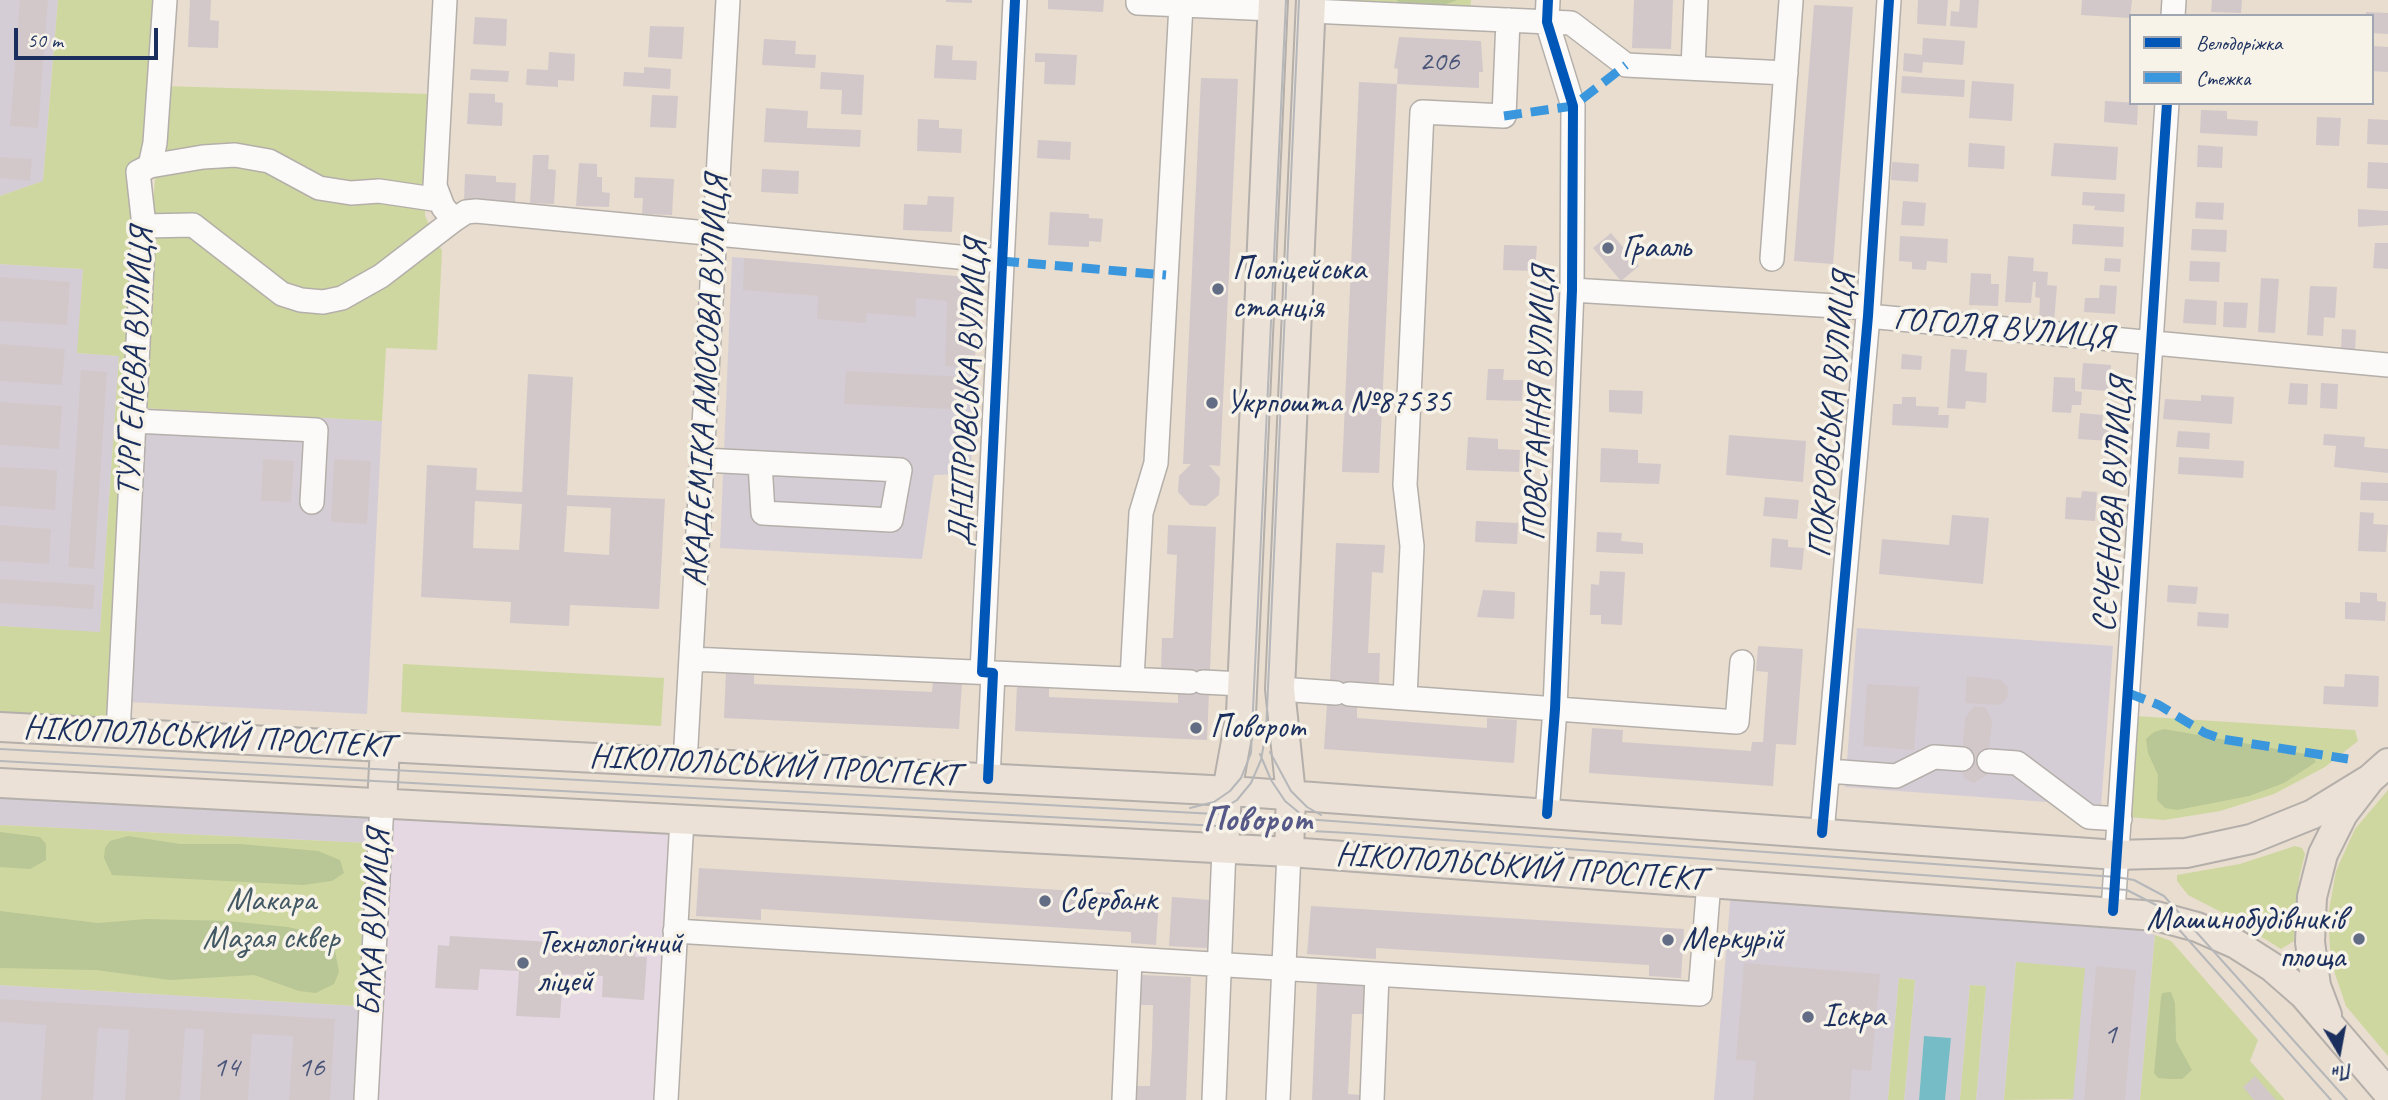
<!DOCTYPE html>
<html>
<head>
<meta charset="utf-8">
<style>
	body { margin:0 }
	#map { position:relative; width:2388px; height:1100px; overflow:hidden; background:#e8ddce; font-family:Caveat,sans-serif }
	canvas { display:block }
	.legend { position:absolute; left:2129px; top:14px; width:245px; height:91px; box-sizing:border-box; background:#f7f3e8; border:2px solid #9fa5b1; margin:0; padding:9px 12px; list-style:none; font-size:21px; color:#1b2f5e }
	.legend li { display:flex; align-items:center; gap:14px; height:35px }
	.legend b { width:35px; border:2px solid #9fa5b1 }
	.north { position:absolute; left:2304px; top:1016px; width:70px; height:70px; -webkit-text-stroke:5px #f7f3e8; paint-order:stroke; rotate:170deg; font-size:19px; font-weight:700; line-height:28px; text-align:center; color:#1b2f5e }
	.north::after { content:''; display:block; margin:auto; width:24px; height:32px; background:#1b2f5e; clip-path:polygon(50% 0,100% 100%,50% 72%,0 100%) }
	.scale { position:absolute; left:14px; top:28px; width:144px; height:32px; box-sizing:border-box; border:4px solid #1b2f5e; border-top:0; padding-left:9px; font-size:21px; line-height:24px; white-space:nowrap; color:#1b2f5e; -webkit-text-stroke:5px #f7f3e8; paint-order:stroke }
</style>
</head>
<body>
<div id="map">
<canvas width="2388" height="1100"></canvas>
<ul class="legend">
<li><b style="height:9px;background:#0057b8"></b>Велодоріжка</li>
<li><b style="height:9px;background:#3a97de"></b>Стежка</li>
</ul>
<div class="north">Пн</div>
<div class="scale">50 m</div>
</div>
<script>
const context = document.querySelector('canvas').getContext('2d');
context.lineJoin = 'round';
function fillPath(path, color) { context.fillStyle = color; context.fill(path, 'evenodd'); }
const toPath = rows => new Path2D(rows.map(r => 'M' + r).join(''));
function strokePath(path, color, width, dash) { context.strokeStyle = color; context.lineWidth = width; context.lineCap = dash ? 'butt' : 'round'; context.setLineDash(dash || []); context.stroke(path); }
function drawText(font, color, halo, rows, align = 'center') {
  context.font = font + ' Caveat,sans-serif'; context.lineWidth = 7; context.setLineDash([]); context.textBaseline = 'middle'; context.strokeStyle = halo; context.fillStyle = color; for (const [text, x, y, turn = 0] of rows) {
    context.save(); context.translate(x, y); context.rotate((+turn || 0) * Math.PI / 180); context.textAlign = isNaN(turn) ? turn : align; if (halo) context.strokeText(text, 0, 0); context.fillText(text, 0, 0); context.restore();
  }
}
fillPath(toPath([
	[388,811,675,826,659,1100,372,1100]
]), '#e5d8e2');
fillPath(toPath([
	[0,0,58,0,43,181,0,196],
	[732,257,977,278,971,474,934,475,922,559,720,548],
	[0,264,83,269,78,353,119,356,100,633,0,626],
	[143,408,382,421,367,714,128,702],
	[1857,628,2113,646,2101,806,1845,787],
	[0,794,388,811,372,1100,0,1100,0,985,358,1006,367,843,0,825],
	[1731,891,2098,917,2155,935,2140,1100,2065,1100,2073,1099,2016,962,2004,1100,1976,1100,1986,986,1970,985,1960,1100,1945,1100,1951,1038,1924,1037,1919,1100,1904,1100,1915,980,1899,978,1888,1100,1714,1100]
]), '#d5cdd5');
fillPath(toPath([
	[58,0,154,0,137,211,110,725,0,719,0,626,100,632,119,356,77,353,83,269,0,264,0,196,43,181],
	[1350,0,1471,0,1470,15,1350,9],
	[163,86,430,94,425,216,442,251,437,350,386,348,382,421,143,408,151,227],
	[403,664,664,678,661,726,401,712],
	[2135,716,2355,730,2358,741,2325,767,2274,794,2220,811,2164,820,2128,817],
	[2388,790,2388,1056,2346,1006,2331,962,2328,916,2336,871,2355,829],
	[0,825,367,843,358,1006,0,985],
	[2295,846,2302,848,2305,854,2299,878,2294,941,2281,949,2225,914,2188,895,2177,881,2177,875,2240,864],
	[2155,935,2171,941,2258,1040,2250,1061,2285,1100,2140,1100],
	[2016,962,2085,968,2073,1099,2004,1100],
	[1899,978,1915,980,1904,1100,1888,1100],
	[1970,985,1986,986,1976,1100,1960,1100]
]), '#ced79f');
fillPath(toPath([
	[1397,0,1457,0,1441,6,1399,4],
	[2164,729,2311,755,2316,762,2284,783,2249,796,2177,810,2165,808,2157,800,2158,775,2148,753,2146,739,2154,732],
	[0,832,40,837,46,844,46,860,30,869,0,867],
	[128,836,180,844,240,844,318,851,340,860,344,873,332,881,303,885,112,875,104,858,105,848,110,841],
	[0,911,98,923,147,919,228,921,288,927,324,936,334,946,339,972,334,984,316,993,299,991,254,975,170,980,96,970,0,968],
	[2171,992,2175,1003,2176,1041,2192,1070,2182,1079,2170,1079,2158,1078,2154,1073,2161,998,2162,993]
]), '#b9c696');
fillPath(toPath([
	[1924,1036,1951,1038,1945,1100,1919,1100]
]), '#75bcc7');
fillPath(toPath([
	[20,0,48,0,38,128,10,126],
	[190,0,211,0,210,20,219,21,218,48,188,47],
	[946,0,972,0,972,3,946,2],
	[1048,0,1104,0,1103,12,1048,9],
	[1634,0,1673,0,1671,49,1632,48],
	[1918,0,1948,0,1946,26,1917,24],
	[1960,0,1979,0,1977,28,1950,26,1951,11,1959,12],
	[2082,0,2132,0,2130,18,2081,15],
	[2212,0,2242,0,2241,13,2211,12],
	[1814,5,1853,7,1833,264,1794,261],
	[2366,12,2388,13,2388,34,2372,33,2372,16,2366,16],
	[475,17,507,19,506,46,473,44],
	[650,26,684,27,682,59,648,57],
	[1399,37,1481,41,1483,72,1479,72,1479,88,1397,84,1398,69,1394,68],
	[1923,38,1965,41,1963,65,1923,62,1922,73,1903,71,1904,53,1922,55],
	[764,39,796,41,795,54,816,55,815,68,762,65],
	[936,45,953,46,952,60,977,61,976,80,934,78],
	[2372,46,2388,47,2388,72,2372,71],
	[549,52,575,54,574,81,558,80,558,87,526,85,527,69,548,70],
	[1035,53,1077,55,1075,85,1044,84,1045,62,1035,62],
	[644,67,671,69,670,89,623,86,624,72,644,73],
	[471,69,509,71,508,82,470,80],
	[821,72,864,75,862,115,841,114,842,90,820,89],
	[1902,76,1965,80,1964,97,1901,93],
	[1201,78,1238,79,1220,466,1209,465,1220,478,1219,495,1206,506,1190,505,1178,492,1179,476,1191,464,1183,464],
	[1972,81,2014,84,2012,121,1969,118],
	[1359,82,1397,84,1379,473,1342,472],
	[469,93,495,94,495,102,503,103,502,126,467,124],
	[652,95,678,96,676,128,650,127],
	[2105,101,2138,103,2137,125,2104,122],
	[766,108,808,111,807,128,861,130,860,147,764,142],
	[2201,110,2227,111,2227,119,2258,121,2257,136,2200,133],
	[2317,117,2341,118,2339,146,2316,145],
	[918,119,939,120,939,128,962,129,961,153,917,151],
	[2368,119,2388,120,2388,145,2367,144],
	[1038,140,1071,142,1070,160,1037,158],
	[1969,143,2005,146,2004,169,1968,167],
	[2054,143,2118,147,2116,180,2051,176],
	[2198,145,2223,147,2222,168,2197,167],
	[533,155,549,155,548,169,556,170,554,204,530,203],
	[0,157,32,159,30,181,0,178],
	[1892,162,1919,164,1918,182,1891,180],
	[2368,162,2388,163,2388,189,2367,188],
	[579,163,597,164,597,177,602,177,602,192,610,193,609,207,576,206],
	[762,169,799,171,798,194,761,192],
	[465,174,496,176,496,182,516,183,515,203,464,201],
	[635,177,674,179,672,215,642,214,643,198,634,198],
	[2083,192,2125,194,2124,212,2094,210,2095,206,2082,205],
	[928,196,954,197,952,232,903,230,904,204,927,205],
	[1903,201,1926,203,1924,226,1901,225],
	[2196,202,2224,203,2223,220,2195,218],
	[2358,209,2388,211,2388,225,2358,227],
	[1050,212,1089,214,1089,218,1103,219,1101,242,1089,241,1089,247,1048,245],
	[2073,224,2124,227,2123,247,2072,244],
	[2192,229,2227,230,2226,252,2191,250],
	[1611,233,1639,266,1621,281,1593,248],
	[1900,236,1948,239,1947,263,1927,261,1926,270,1912,269,1912,262,1899,261],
	[2375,243,2388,243,2388,269,2373,268],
	[1504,245,1537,246,1535,271,1503,270],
	[2008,256,2034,258,2033,271,2048,272,2047,285,2057,286,2054,321,2039,320,2040,298,2035,297,2036,282,2033,282,2031,303,2005,302],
	[744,258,977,278,975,368,945,366,947,301,916,298,916,317,867,313,866,323,817,319,818,296,743,290],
	[2105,258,2121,259,2120,272,2104,271],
	[2190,261,2220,262,2219,282,2189,281],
	[1971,273,1991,274,1991,284,1999,284,1998,306,1969,305],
	[0,277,70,282,67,325,0,321],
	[2261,278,2279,279,2275,333,2258,332],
	[2100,285,2117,286,2115,314,2084,312,2085,298,2099,298],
	[2310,286,2337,287,2335,318,2324,317,2323,336,2307,335],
	[2185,299,2217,301,2216,325,2183,323],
	[2224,302,2248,303,2246,328,2223,327],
	[2342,329,2356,330,2355,350,2341,350],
	[0,344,65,349,62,385,0,381],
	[1951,349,1967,350,1965,371,1987,373,1986,403,1966,401,1965,409,1947,408],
	[1902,354,1922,356,1921,370,1901,369],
	[2083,363,2111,365,2109,391,2081,389],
	[1488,369,1504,369,1503,380,1523,380,1522,401,1486,400],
	[81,370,107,372,94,569,68,567],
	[846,371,968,377,967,410,844,404],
	[528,374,573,377,567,495,665,499,659,609,570,605,569,626,510,623,511,602,421,597,427,465,477,468,476,490,522,492],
	[475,501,522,504,519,550,473,548],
	[567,506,611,508,609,555,564,552],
	[2054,377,2075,378,2075,391,2082,392,2081,405,2072,405,2071,413,2052,412],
	[2290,383,2308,384,2307,405,2288,404],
	[2321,383,2338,384,2337,409,2320,408],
	[1609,390,1643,391,1642,414,1609,412],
	[2201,395,2234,397,2232,424,2163,419,2165,399,2201,401],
	[1902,397,1916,397,1916,406,1939,407,1938,415,1949,415,1948,428,1892,425,1893,404,1902,404],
	[0,402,62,406,59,449,0,445],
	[2080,413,2103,415,2102,422,2110,423,2109,441,2078,439],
	[2178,431,2210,433,2209,449,2176,447],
	[2324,434,2365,437,2364,447,2388,449,2388,473,2334,467,2336,446,2323,445],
	[1729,435,1806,441,1803,482,1726,475],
	[1468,437,1498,439,1498,449,1520,450,1519,472,1466,470],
	[1601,448,1638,450,1638,463,1661,464,1659,484,1600,482],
	[2179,457,2244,461,2243,478,2178,474],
	[263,459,294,461,291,502,261,501],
	[334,459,371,461,367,524,331,522],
	[0,467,57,470,55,510,0,506],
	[2361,482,2388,483,2388,501,2360,500],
	[2082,491,2097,492,2095,521,2065,519,2066,497,2081,498],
	[1765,497,1799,500,1797,519,1763,516],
	[2360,512,2374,513,2373,524,2388,525,2386,552,2358,551],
	[1952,515,1989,518,1983,584,1879,574,1882,539,1949,545],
	[1476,521,1518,523,1517,544,1475,542],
	[0,525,51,529,49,564,0,561],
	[1168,525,1216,527,1207,740,1015,731,1017,685,1049,686,1049,697,1178,703,1178,692,1161,670,1162,638,1173,638,1177,555,1167,554],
	[1597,532,1622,533,1621,541,1643,543,1643,554,1596,552],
	[1772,538,1788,540,1788,547,1804,548,1802,570,1770,567],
	[1336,543,1385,545,1383,573,1372,572,1370,613,1368,653,1380,653,1379,683,1350,682,1349,706,1357,706,1357,718,1487,728,1487,718,1517,720,1514,763,1324,749,1327,704,1335,705,1337,681,1330,681],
	[1600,571,1625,572,1622,625,1601,624,1601,615,1590,615,1591,584,1599,585],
	[0,579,95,585,93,609,0,603],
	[2168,585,2198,587,2196,604,2167,602],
	[1483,590,1515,592,1514,619,1477,617],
	[2360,592,2377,593,2377,601,2386,602,2385,621,2345,619,2345,602,2360,603],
	[2198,612,2229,614,2228,628,2197,626],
	[1758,646,1803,649,1796,745,1776,744,1773,786,1589,773,1592,728,1623,730,1622,742,1751,751,1752,742,1763,742,1768,672,1756,671],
	[726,672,754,673,754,684,932,692,933,681,962,682,959,729,724,718],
	[2345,674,2379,676,2378,707,2323,704,2324,686,2344,687],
	[1967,676,2001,680,2008,688,2007,698,2000,705,1965,703],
	[1867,684,1919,687,1914,750,1863,746],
	[1974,706,1985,707,1992,720,1987,775,1974,783,1964,778,1961,768,1965,718],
	[699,868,1159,896,1156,945,1131,943,1131,932,761,909,761,920,696,916],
	[1172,897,1210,900,1207,948,1169,946],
	[1311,906,1684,929,1681,978,1649,976,1649,965,1567,960,1376,948,1376,959,1307,954],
	[450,936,636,947,635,957,647,957,644,1000,602,997,603,976,563,974,560,1018,516,1016,519,971,480,969,478,990,435,988,438,945,449,946],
	[1744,963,1880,974,1871,1071,1852,1069,1850,1100,1753,1100,1756,1061,1736,1060],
	[2096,966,2136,970,2125,1100,2084,1100],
	[1141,975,1191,977,1186,1100,1136,1100,1137,1086,1150,1086,1152,1046,1153,1005,1140,1005],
	[1317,982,1365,984,1363,1014,1352,1014,1348,1094,1360,1095,1360,1100,1312,1100],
	[0,999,335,1019,330,1100,289,1100,293,1036,252,1034,248,1100,200,1100,204,1030,185,1028,180,1100,125,1100,129,1030,98,1028,93,1100,41,1100,46,1025,0,1022],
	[2255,1076,2276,1100,2254,1100,2243,1087]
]), '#d2c8ca');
const minor = toPath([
	[1138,0,1138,3,1273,9],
	[1311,11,1571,23,1626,65,1786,73],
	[2173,16,2174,0],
	[1693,68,1696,0],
	[150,166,203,157,235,155,269,161,319,188,351,193,379,191,440,200],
	[454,220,466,212,476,211,1001,261],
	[144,226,193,225,282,294,301,300,323,302,342,298,381,276,454,220,443,207,435,186,445,0],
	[1772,259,1791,1],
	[1572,290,1869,308],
	[1868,316,2388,365],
	[134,421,316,430,312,502],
	[703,460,900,470,891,520,763,513,760,463],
	[691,659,1190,682],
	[982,672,1015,0],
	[1132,679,1141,513,1156,463,1181,5],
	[1203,682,1242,684],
	[1280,689,1336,693],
	[1349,694,1737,722,1742,662],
	[1405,698,1412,546,1405,485,1422,112,1504,116,1508,20],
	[118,733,144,226,138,172,150,166,155,143,165,0],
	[1989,761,2017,763,2089,817,2120,819],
	[685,763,728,0],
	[1828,771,1896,776,1934,757,1962,759],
	[988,779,993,673],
	[1547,814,1555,709,1572,290,1573,106,1547,22,1548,0],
	[1822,833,1868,316,1889,0],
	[2113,911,2167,103],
	[675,931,1700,994,1709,882],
	[366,1100,382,804],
	[666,1100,682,819],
	[1124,1100,1130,960],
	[1214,1100,1224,848],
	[1278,1100,1289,852],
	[1372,1100,1377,975]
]);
const major = toPath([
	[0,727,1230,791,2117,855,2186,853,2251,839,2313,814,2370,779],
	[0,783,1289,852,2156,916,2197,927,2236,944,2272,967,2304,995,2388,1093],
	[382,804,385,747],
	[1224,848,1227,791,1241,714,1273,0],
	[1289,852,1291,795,1280,689,1311,0],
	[2327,1015,2316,986,2310,942,2312,897,2323,854,2343,814,2370,779,2388,763]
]);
strokePath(minor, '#b4afaa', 26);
strokePath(major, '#b4afaa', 32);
strokePath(minor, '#fcfaf8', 23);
strokePath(major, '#ebe1d6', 28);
strokePath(toPath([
	[0,749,1290,818,2116,877,2134,880,2164,896,2347,1100],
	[1270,752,1291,791,1307,807,1321,815],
	[1260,754,1271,780,1285,801,1308,820],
	[0,761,1349,833,2127,890,2158,906,2331,1100],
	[1190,808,1214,802,1230,791,1241,778,1251,753,1286,0],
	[1216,813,1237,800,1251,783,1261,760,1266,732,1299,0]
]), '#b6b7ba', 2);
strokePath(toPath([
	[1504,116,1573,106,1626,65],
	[1001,261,1166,275],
	[2128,693,2159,705,2205,733,2222,739,2348,759]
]), '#3a97de', 9, [18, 9]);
strokePath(toPath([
	[988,779,993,673,982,672,1015,0],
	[1547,814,1555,709,1572,290,1573,106,1547,22,1548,0],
	[1822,833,1868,316,1889,0],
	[2113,911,2167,103]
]), '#0057b8', 10);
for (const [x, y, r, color] of [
	[1608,248,7,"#636c85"],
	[1218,289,7,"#636c85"],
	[1212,403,7,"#636c85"],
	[1196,728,7,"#636c85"],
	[1045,901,7,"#636c85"],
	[2359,939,7,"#636c85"],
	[1668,940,7,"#636c85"],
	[523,963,7,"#636c85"],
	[1808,1017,7,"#636c85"]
]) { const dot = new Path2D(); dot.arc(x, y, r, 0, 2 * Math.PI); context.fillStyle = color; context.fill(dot); strokePath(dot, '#f7f3e8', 2.5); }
drawText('30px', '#495579', null, [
	["206",1439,62],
	["1",2110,1035],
	["14",226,1068],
	["16",311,1068]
]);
drawText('33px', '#1b2f5e', '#f7f3e8', [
	["Грааль",1622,248],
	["Поліцейська",1232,270],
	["станція",1232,308],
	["Укрпошта №87535",1226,403],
	["Поворот",1210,728],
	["Сбербанк",1059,901],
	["Машинобудівників",2345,920,"right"],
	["площа",2345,958,"right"],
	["Меркурій",1682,940],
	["Технологічний",537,944],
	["ліцей",537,982],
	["Іскра",1822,1017]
], 'left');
drawText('33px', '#1b2f5e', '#f7f3e8', [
	["ГОГОЛЯ ВУЛИЦЯ",2003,329,5],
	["ТУРГЕНЄВА ВУЛИЦЯ",136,362,-87],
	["АКАДЕМІКА АМОСОВА ВУЛИЦЯ",707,381,-87],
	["ДНІПРОВСЬКА ВУЛИЦЯ",969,393,-87],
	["ПОВСТАННЯ ВУЛИЦЯ",1540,404,-88],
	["ПОКРОВСЬКА ВУЛИЦЯ",1833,415,-85],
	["СЄЧЕНОВА ВУЛИЦЯ",2114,505,-86],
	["НІКОПОЛЬСЬКИЙ ПРОСПЕКТ",208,738,3],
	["НІКОПОЛЬСЬКИЙ ПРОСПЕКТ",774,767,3],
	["НІКОПОЛЬСЬКИЙ ПРОСПЕКТ",1520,868,4],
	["БАХА ВУЛИЦЯ",375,923,-87]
]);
drawText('33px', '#425864', '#f7f3e8', [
	["Макара",271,901],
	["Мазая сквер",271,939]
]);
drawText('bold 35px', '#565988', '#f7f3e8', [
	["Поворот",1258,821]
]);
</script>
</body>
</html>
